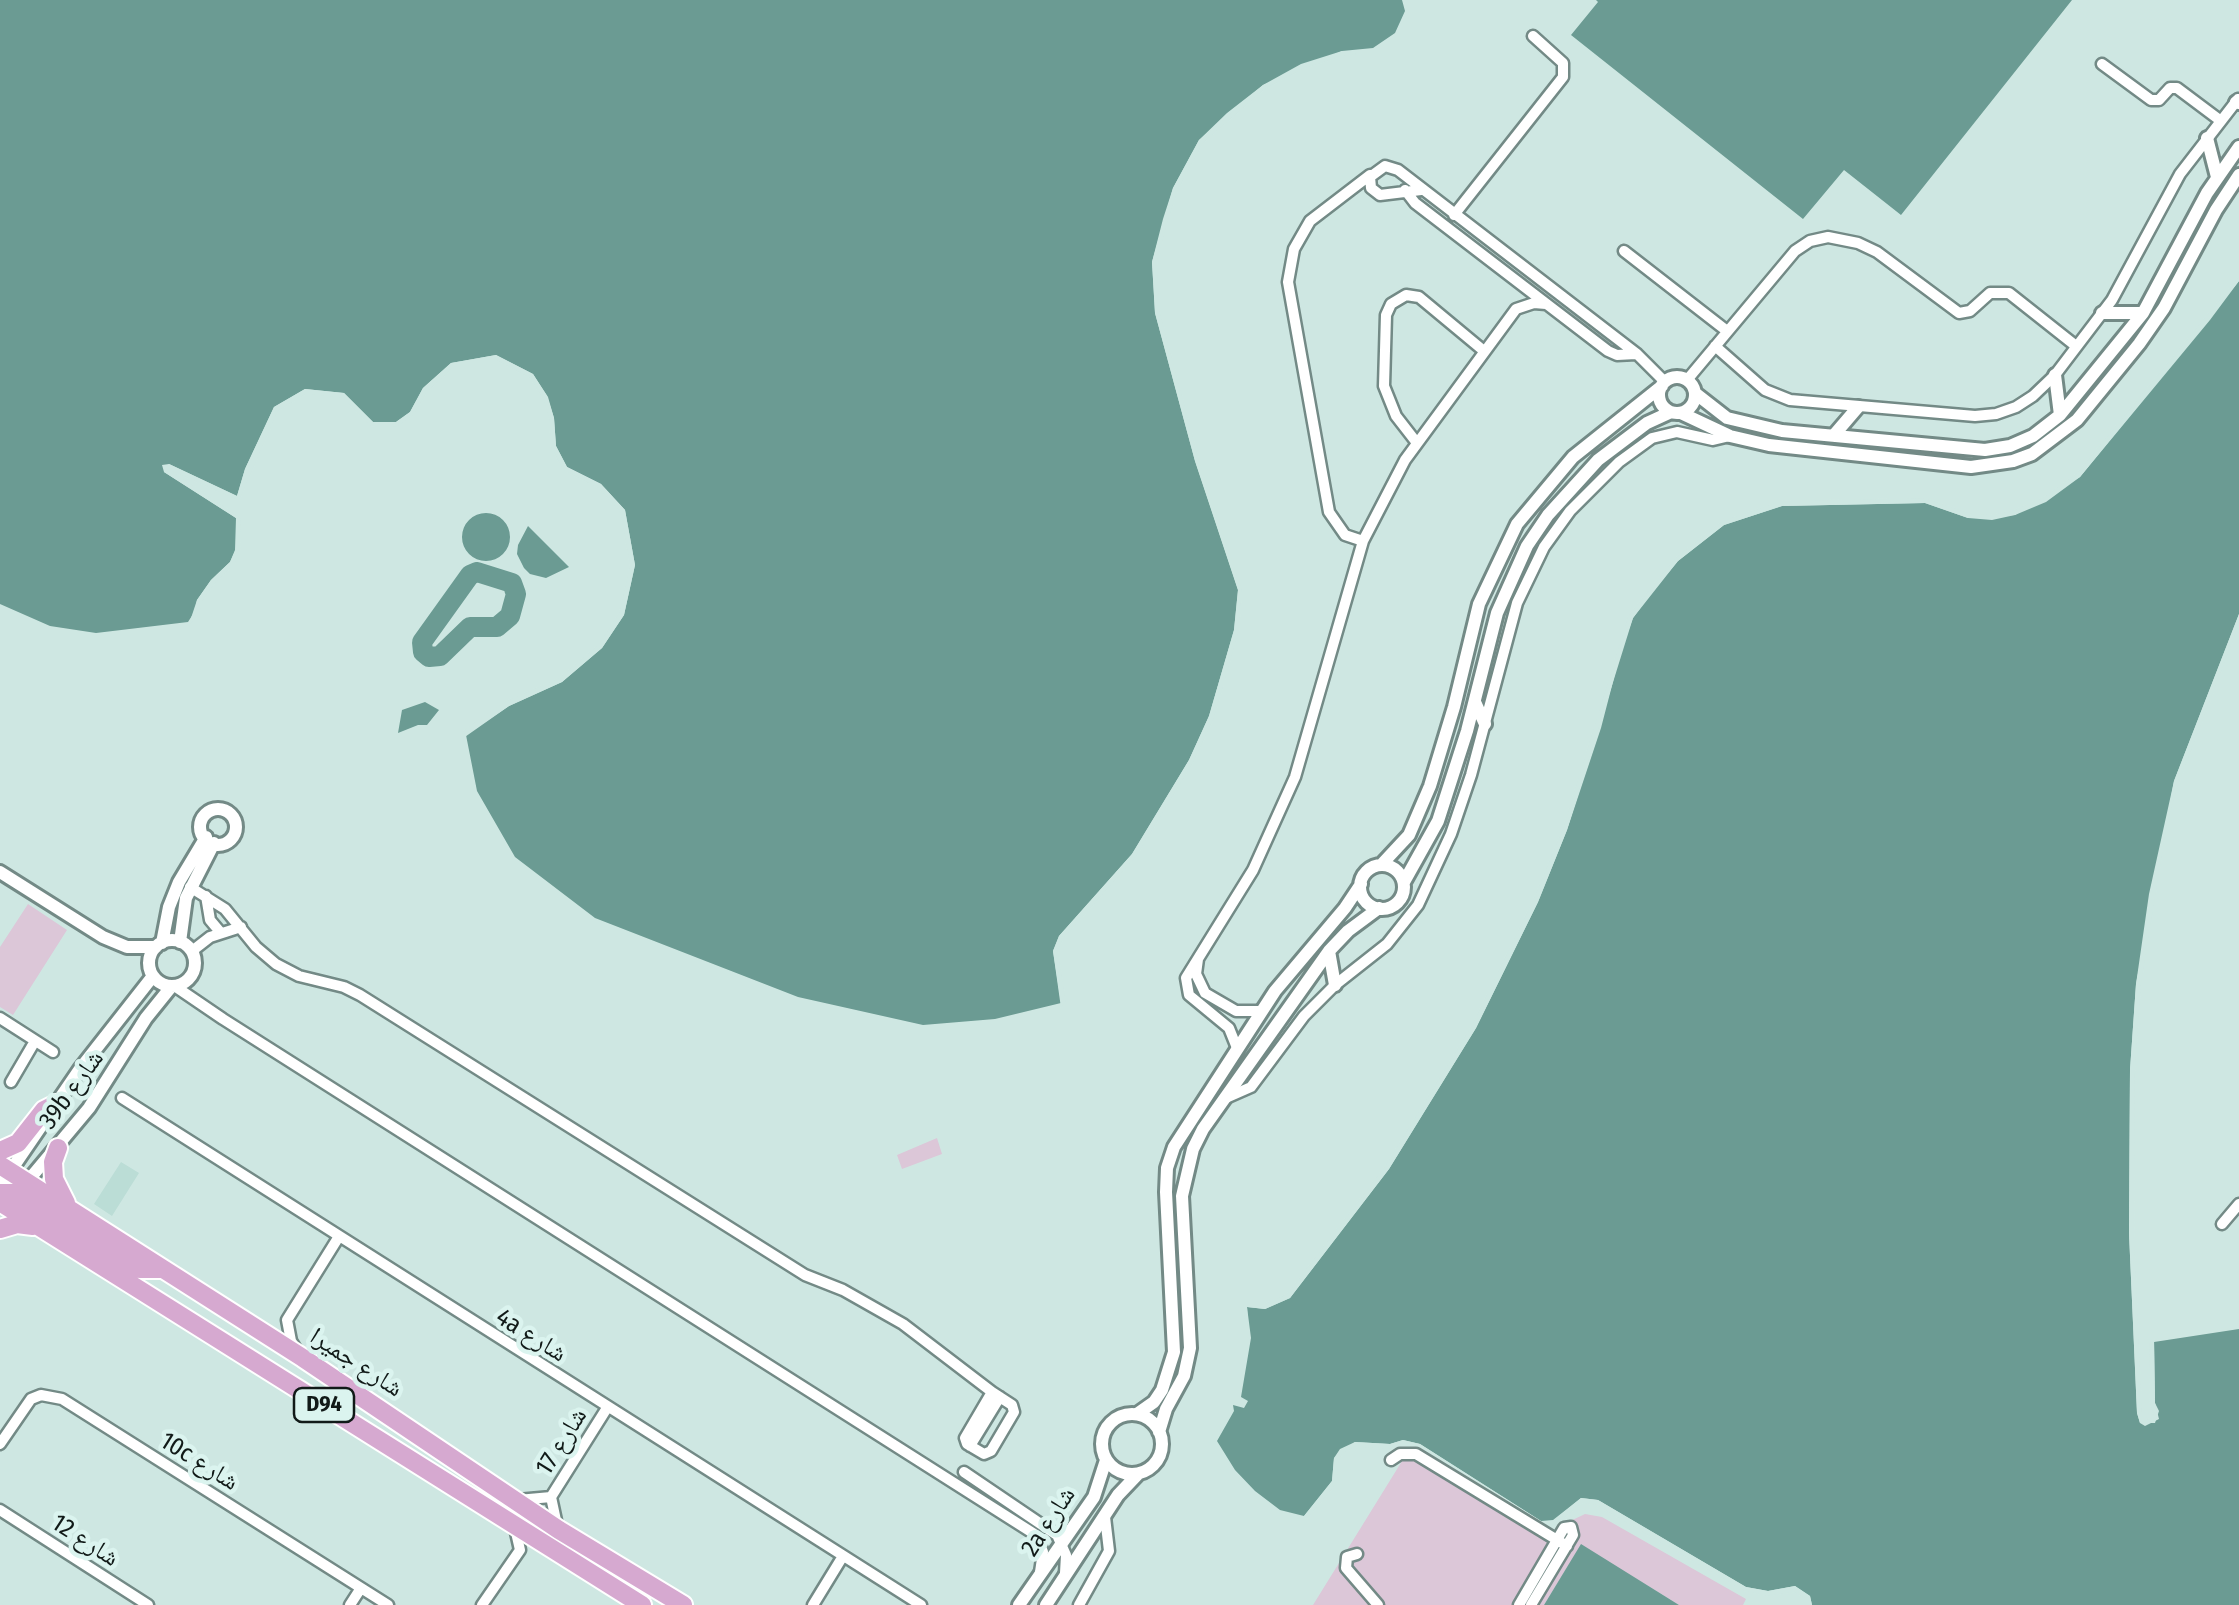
<!DOCTYPE html>
<meta charset="utf-8">
<style>
body{margin:0}
canvas{display:block;background:#cee7e2}
</style>
<canvas width="2239" height="1605"></canvas>
<script>
const ctx = document.querySelector('canvas').getContext('2d');
ctx.lineJoin = 'round';
function fillPath(path, color) { ctx.fillStyle = color; ctx.fill(path, 'evenodd'); }
const shape = rows => new Path2D(rows.map(r => 'M' + r).join(''));
function stroke(path, color, width, dash) { ctx.strokeStyle = color; ctx.lineWidth = width; ctx.lineCap = dash ? 'butt' : 'round'; ctx.setLineDash(dash || []); ctx.stroke(path); }
function label(font, color, halo, rows, align = 'center') {
  ctx.font = font + ' "Fira Sans Condensed","Noto Naskh Arabic",sans-serif'; ctx.lineWidth = 9; ctx.setLineDash([]); ctx.textBaseline = 'middle'; ctx.strokeStyle = halo; ctx.fillStyle = color; for (const [text, x, y, turn = 0] of rows) {
    ctx.save(); ctx.translate(x, y); ctx.rotate((+turn || 0) * Math.PI / 180); ctx.textAlign = isNaN(turn) ? turn : align; if (halo) ctx.strokeText(text, 0, 0); ctx.fillText(text, 0, 0); ctx.restore();
  }
}
fillPath(shape([
 [121,1162,139,1173,112,1216,94,1204]
]), '#bbddd6');
fillPath(shape([
 [28,904,67,930,13,1015,0,1007,0,947],
 [937,1138,942,1154,902,1169,897,1155],
 [1407,1453,1551,1538,1566,1523,1585,1514,1602,1517,1746,1599,1743,1605,1679,1605,1581,1545,1544,1605,1313,1605]
]), '#dcc7d8');
fillPath(shape([
 [0,0,1402,0,1405,11,1395,33,1373,48,1342,51,1263,85,1227,113,1199,140,1173,188,1152,262,1155,313,1195,461,1238,590,1234,630,1209,716,1189,760,1132,854,1059,936,1053,951,1061,1003,995,1019,923,1025,798,997,595,918,515,857,477,791,466,735,509,706,562,682,602,648,624,615,635,565,625,510,601,484,567,467,556,446,554,418,547,396,533,374,496,355,451,363,423,388,410,412,396,422,373,422,344,393,305,389,274,407,245,469,237,496,169,464,164,472,236,518,236,549,230,562,211,580,197,600,195,611,188,622,96,633,50,626,0,604],
 [1596,0,2072,0,1901,215,1844,170,1803,219,1571,35,1598,2],
 [2239,281,2239,614,2174,781,2136,984,2130,1070,2129,1233,2137,1413,2140,1423,2155,1423,2159,1411,2155,1403,2154,1342,2239,1329,2239,1605,1812,1605,1810,1596,1795,1586,1768,1591,1746,1587,1598,1500,1581,1498,1553,1521,1541,1521,1420,1444,1403,1440,1390,1444,1355,1442,1334,1458,1332,1481,1304,1516,1280,1510,1255,1491,1235,1470,1217,1441,1234,1411,1233,1405,1244,1408,1248,1401,1241,1397,1251,1338,1247,1307,1265,1309,1290,1298,1389,1169,1476,1028,1538,902,1567,830,1601,728,1621,651,1633,618,1651,593,1678,561,1724,525,1782,506,1925,503,1968,518,2015,515,2080,477],
 '462 537a24 24 0 1 1 48 0a24 24 0 1 1-48 0Z',
 [528,526,569,567,546,578,530,574,524,568,517,554,518,545],
 [425,702,439,710,427,725,418,725,398,733,402,710],
 [1581,1544,1679,1605,1544,1605]
]), '#6b9b93');
fillPath(shape([
 [1342,51,1362,54,1343,56,1303,69,1265,89,1203,143,1178,190,1168,221,1157,262,1160,312,1199,460,1242,589,1239,631,1214,718,1193,763,1136,857,1063,939,1058,951,1066,1002,1061,1008,1053,951,1059,936,1132,854,1189,760,1209,716,1234,630,1238,590,1195,461,1155,313,1152,262,1163,219,1173,188,1199,140,1263,85,1301,64],
 [2239,276,2239,281,2210,320,2080,477,2046,502,2015,515,1992,520,1968,518,1925,503,1782,506,1724,525,1678,561,1633,618,1567,830,1538,902,1476,1028,1389,1169,1290,1298,1265,1309,1247,1307,1248,1326,1245,1326,1243,1304,1264,1304,1287,1294,1385,1166,1472,1025,1533,900,1563,828,1628,616,1675,558,1722,521,1781,501,1925,498,1969,513,1992,515,2014,510,2044,497,2077,473],
 [496,355,533,374,548,397,554,418,556,446,567,467,601,484,625,510,635,565,624,615,602,648,562,682,509,706,462,739,462,732,476,721,506,701,559,678,598,645,619,613,630,565,620,512,598,488,563,470,551,447,549,419,543,399,530,378,496,360,454,367,427,392,414,415,397,427,371,426,342,398,306,394,278,411,239,501,172,471,241,518,240,550,235,564,215,583,202,602,200,614,188,627,197,600,211,580,230,562,235,550,236,518,164,472,162,465,169,464,237,496,245,469,274,407,305,389,344,393,373,422,396,422,410,412,423,388,451,363],
 [2239,614,2239,625,2179,783,2167,825,2141,985,2135,1071,2134,1233,2142,1412,2146,1420,2154,1417,2150,1404,2149,1342,2154,1337,2155,1403,2159,1419,2145,1426,2140,1423,2137,1413,2129,1233,2130,1070,2136,984,2149,894,2174,781],
 [1403,1440,1420,1444,1541,1521,1553,1520,1581,1498,1598,1500,1746,1587,1768,1591,1795,1586,1810,1596,1812,1605,1807,1605,1806,1599,1794,1592,1768,1596,1744,1591,1596,1505,1582,1503,1556,1525,1539,1525,1418,1449,1403,1445,1390,1449,1356,1447,1343,1453,1339,1460,1337,1483,1308,1518,1295,1519,1304,1516,1332,1481,1334,1458,1340,1449,1355,1442,1390,1444]
]), '#cee7e2');
stroke(shape([
 [477,572,512,583,516,594,510,616,497,627,470,627,440,656,429,657,423,652,422,642,470,575,477,572]
]), '#6b9b93', 20);
const minor = shape([
 [2102,64,2151,100,2159,100,2170,88,2177,88,2221,121],
 [1405,190,1415,203,1608,351,1617,355,1636,354],
 [1421,190,1380,195,1371,188,1370,177,1385,166,1398,170,1637,354,1665,382],
 [1454,215,1563,77,1563,63,1533,36],
 [1624,251,1727,331],
 [1715,346,1765,390,1790,400,1975,416,1996,414,2016,407,2033,396,2055,375,2112,300,2180,174,2238,99],
 [1687,380,1795,251,1810,241,1828,237,1858,243,1877,252,1959,313,1970,311,1990,293,2009,293,2076,346],
 [1417,443,1396,416,1384,386,1386,315,1391,304,1406,295,1419,297,1484,351],
 [1363,541,1345,535,1329,512,1288,282,1294,249,1310,221,1370,175],
 [190,887,225,909,256,947,276,964,299,976,344,987,360,995,805,1275,843,1290,903,1324,992,1392],
 [206,896,210,920,221,933],
 [192,951,210,937,241,927],
 [1198,959,1196,974,1205,993,1236,1011,1262,1011],
 [176,987,223,1019,1036,1535,1043,1552,1040,1572],
 [0,1018,53,1052],
 [1237,1048,1229,1028,1189,995,1186,978,1253,870,1295,777,1363,541,1405,460,1516,309,1534,303,1546,304],
 [11,1082,35,1041],
 [122,1098,921,1605],
 [1226,1098,1251,1087,1304,1016,1335,985,1387,944,1418,905,1451,834,1471,775,1517,603,1544,547,1570,511,1619,462,1652,438,1677,432,1713,440,1730,436],
 [2222,1224,2239,1204],
 [287,1320,338,1238],
 [287,1320,291,1341,298,1352],
 [992,1392,1012,1405,1014,1412,991,1451,984,1454,967,1444,965,1438,992,1392],
 [0,1444,31,1399,41,1395,62,1399,388,1605],
 [970,1446,1000,1397],
 [1391,1460,1400,1454,1416,1454,1567,1546],
 [964,1472,1057,1535,1066,1555,1065,1573],
 [518,1500,551,1497],
 [0,1510,148,1605],
 [557,1525,551,1497,607,1408],
 [1357,1554,1347,1557,1346,1568,1378,1605],
 [350,1605,361,1588],
 [482,1605,520,1550,515,1528],
 [813,1605,843,1556],
 [1079,1605,1109,1551,1105,1517],
 [1519,1605,1564,1528,1571,1527,1573,1535,1531,1605]
]);
const tertiary = shape([
 [2236,102,2239,103],
 [2207,138,2217,177],
 [2102,313,2143,313],
 [2055,375,2060,415],
 '1659 395a18 18 0 1 1 36 0a18 18 0 1 1-36 0Z',
 [1695,393,1727,418,1782,431,1985,450,2010,446,2033,436,2060,415,2143,313,2207,193,2239,147],
 [1681,413,1730,436,1769,445,1971,467,2013,461,2032,454,2077,420,2139,344,2164,308,2216,210,2239,175],
 [1834,435,1858,407],
 [1475,702,1485,724],
 '200 827a18 18 0 1 1 36 0a18 18 0 1 1-36 0Z',
 [1382,864,1409,835,1430,786,1454,707,1479,604,1517,524,1573,457,1662,386],
 '1360 887a22 22 0 1 1 44 0a22 22 0 1 1-44 0Z',
 [0,872,103,937,127,947,156,947],
 [1404,882,1438,821,1467,731,1497,613,1527,546,1548,515,1598,460,1647,423,1671,412],
 '149 963a23 23 0 1 1 46 0a23 23 0 1 1-46 0Z',
 [180,942,186,898,214,843],
 [162,943,169,907,179,882,206,837],
 [1329,951,1335,985],
 [0,1186,80,1069,153,976],
 [22,1188,89,1108,146,1018,171,987],
 '1102 1444a30 30 0 1 1 60 0a30 30 0 1 1-60 0Z',
 [1137,1414,1154,1402,1162,1390,1174,1352,1166,1192,1167,1168,1174,1147,1275,991,1345,908,1361,884],
 [1159,1432,1166,1409,1184,1376,1190,1348,1182,1196,1193,1149,1203,1129,1329,951,1348,931,1379,908],
 [1019,1605,1094,1497,1106,1460],
 [1046,1605,1118,1495,1138,1474]
]);
const primary = shape([
 [58,1148,53,1162,54,1179,66,1203],
 [0,1151,18,1143,44,1110,56,1104],
 [0,1165,303,1358,559,1530,683,1605],
 [0,1193,17,1193,140,1269,161,1269],
 [0,1202,642,1605],
 [0,1229,17,1224,33,1226]
]);
stroke(minor, '#738a86', 15);
stroke(tertiary, '#738a86', 18);
stroke(primary, '#fff', 22);
stroke(minor, '#fff', 10);
stroke(tertiary, '#fff', 12);
stroke(primary, '#d6a9d0', 18);
for (const [x, y, w] of [
 [324,1405,60]
]) { const box = new Path2D(); box.roundRect(x - w / 2, y - 17, w, 34, 8); ctx.fillStyle = '#dbf4ef'; ctx.fill(box); stroke(box, '#111a18', 2.5); }
label('bold 22px', '#111a18', null, [
 ["D94",324,1405]
]);
label('25px', '#111a18', '#dbf4ef', [
 ["39b شارع",72,1090,-54],
 ["4a شارع",531,1336,32],
 ["شارع جميرا",356,1363,33],
 ["شارع 17",562,1442,-58],
 ["10c شارع",199,1462,32],
 ["2a شارع",1049,1522,-57],
 ["شارع 12",85,1541,33]
]);
</script>
